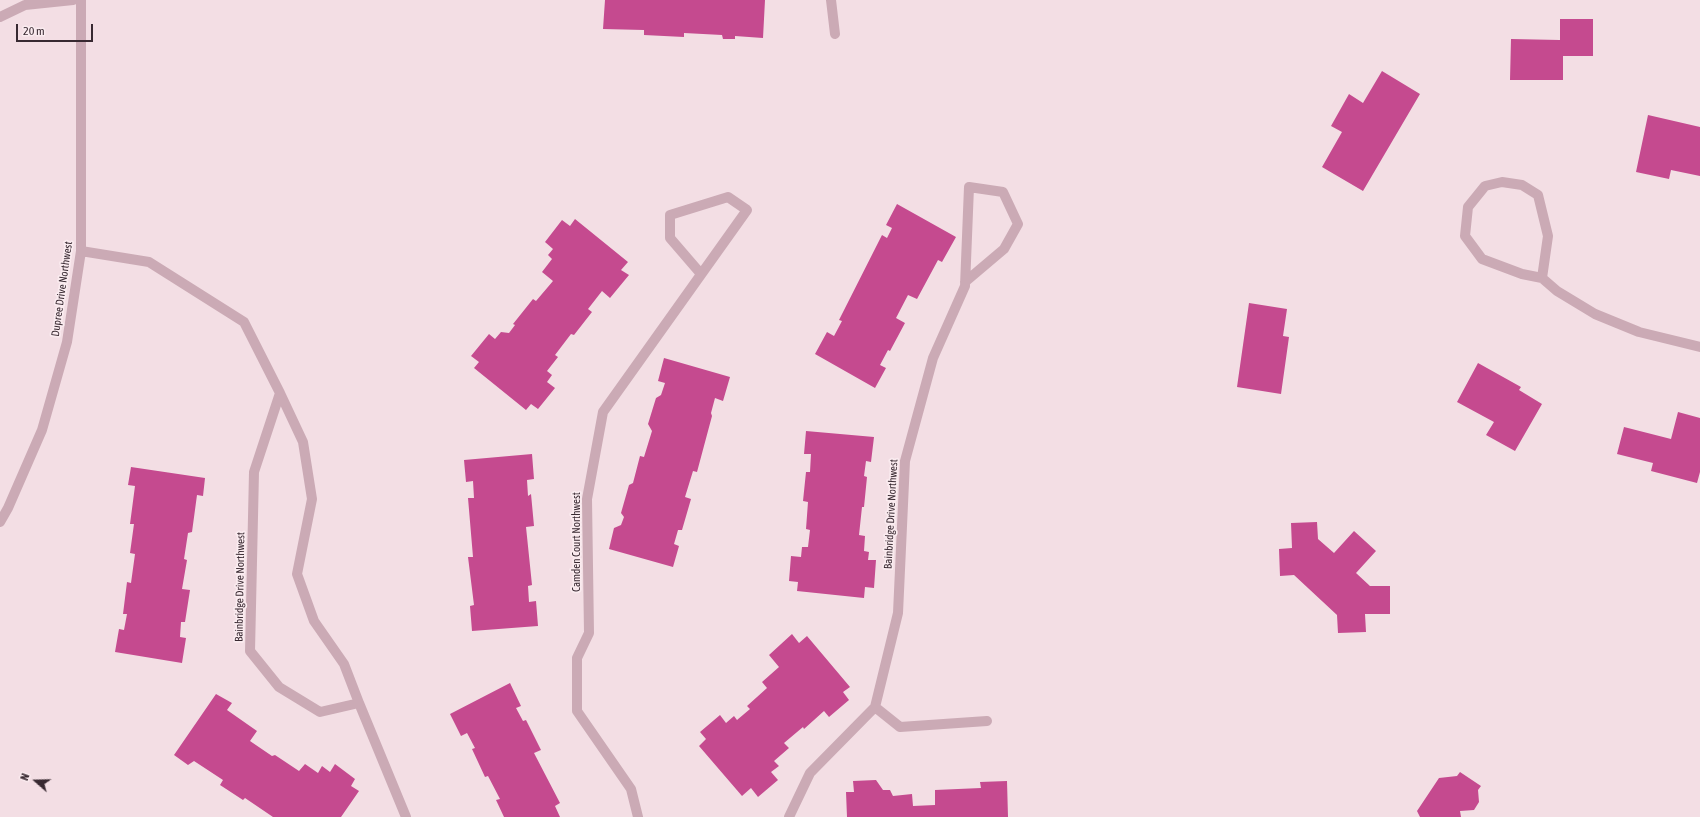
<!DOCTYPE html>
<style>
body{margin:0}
#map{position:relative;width:1700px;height:817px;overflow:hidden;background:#f3dee4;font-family:"Asap Condensed",sans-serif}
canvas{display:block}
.north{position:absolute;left:16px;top:761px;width:40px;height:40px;-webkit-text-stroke:3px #faebef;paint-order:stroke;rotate:290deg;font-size:11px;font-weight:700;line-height:16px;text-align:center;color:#382931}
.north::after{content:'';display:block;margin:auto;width:14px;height:18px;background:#382931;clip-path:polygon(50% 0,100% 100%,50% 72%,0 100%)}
.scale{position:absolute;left:16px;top:24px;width:77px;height:18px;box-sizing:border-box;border:2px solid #382931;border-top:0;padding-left:5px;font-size:12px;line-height:14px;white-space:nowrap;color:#382931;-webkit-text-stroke:3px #faebef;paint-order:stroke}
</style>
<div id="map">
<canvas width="1700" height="817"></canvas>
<div class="north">N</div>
<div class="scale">20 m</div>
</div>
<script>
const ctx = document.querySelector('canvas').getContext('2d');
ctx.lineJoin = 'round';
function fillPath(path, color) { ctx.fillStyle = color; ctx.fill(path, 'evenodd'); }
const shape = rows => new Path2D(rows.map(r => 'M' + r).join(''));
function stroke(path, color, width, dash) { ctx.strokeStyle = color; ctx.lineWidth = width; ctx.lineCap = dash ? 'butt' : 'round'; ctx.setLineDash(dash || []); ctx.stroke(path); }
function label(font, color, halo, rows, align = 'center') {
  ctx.font = font + ' "Asap Condensed",sans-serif'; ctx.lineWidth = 3.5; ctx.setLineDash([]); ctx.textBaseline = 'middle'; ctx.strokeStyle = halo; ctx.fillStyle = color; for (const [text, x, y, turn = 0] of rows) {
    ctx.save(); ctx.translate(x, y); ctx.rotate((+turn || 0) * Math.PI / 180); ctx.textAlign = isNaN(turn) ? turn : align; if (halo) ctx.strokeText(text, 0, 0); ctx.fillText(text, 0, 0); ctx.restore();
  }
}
fillPath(shape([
 [605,0,765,0,763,38,735,36,735,39,723,39,722,35,684,33,684,37,644,35,644,30,603,29],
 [1560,19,1593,19,1593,56,1563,56,1563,80,1510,80,1511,39,1560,40],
 [1382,71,1420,94,1363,191,1322,167,1342,132,1331,126,1349,94,1363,103],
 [1648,115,1700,127,1700,176,1671,170,1669,179,1636,172],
 [897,204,956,237,942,262,938,260,917,299,908,295,896,318,905,323,890,351,888,350,880,365,886,368,875,388,815,354,827,332,834,336,842,321,839,320,882,235,887,238,892,228,886,225],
 [575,219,628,262,621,270,629,275,610,298,602,291,588,309,592,312,574,335,571,334,555,355,558,357,547,371,552,375,547,382,555,388,538,409,531,404,526,410,474,368,479,362,471,356,489,334,495,339,501,332,509,333,515,325,513,324,533,299,536,301,553,281,542,272,552,259,548,255,553,249,545,242,562,220,570,226],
 [1249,303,1287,309,1283,336,1289,337,1281,394,1237,387],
 [664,358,730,377,723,401,715,398,711,413,712,416,697,472,693,471,685,497,691,499,682,530,678,530,674,544,679,546,673,567,609,549,614,528,621,525,624,517,621,513,629,485,633,483,640,456,644,457,652,431,648,424,656,398,661,395,665,383,658,381],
 [1478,363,1521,387,1519,390,1542,404,1515,451,1486,435,1494,422,1457,402],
 [1678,412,1700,418,1700,472,1697,483,1651,471,1653,463,1617,454,1624,427,1671,439],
 [806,431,874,437,871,462,866,461,864,476,867,477,864,507,862,507,859,535,865,536,864,551,869,552,868,560,876,560,874,588,865,587,864,598,797,591,798,582,789,581,791,556,801,557,802,547,808,547,810,530,806,529,808,502,803,501,806,472,810,472,811,454,804,454],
 [532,454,534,479,527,480,528,496,531,494,534,526,526,527,532,585,528,586,529,602,536,601,538,626,472,631,470,606,474,605,468,557,473,557,468,498,474,498,473,481,466,482,464,460],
 [131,467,205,478,203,496,197,495,192,532,188,533,184,559,187,560,182,589,190,590,185,622,181,622,180,637,186,638,182,663,115,652,119,629,124,630,127,614,123,614,127,582,131,583,135,554,130,553,134,524,130,524,135,486,128,485],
 [1317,522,1318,539,1334,553,1354,531,1376,551,1356,573,1370,586,1390,586,1390,614,1365,614,1366,632,1338,633,1337,615,1294,575,1280,576,1279,549,1292,548,1291,523],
 [792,634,799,643,807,636,850,687,843,692,849,700,829,717,824,711,804,729,803,727,784,743,789,748,774,761,779,766,771,772,778,780,758,797,751,788,742,796,699,746,706,739,700,732,720,715,726,723,734,716,737,720,750,709,747,706,767,688,762,682,779,667,769,655],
 [510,683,521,706,516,708,523,721,526,720,541,750,534,753,560,803,555,806,560,817,504,817,496,800,500,799,488,776,485,777,472,749,475,748,467,733,461,736,450,714],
 [216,694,232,703,227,710,257,731,250,741,272,756,275,755,299,771,305,764,318,773,322,766,330,772,335,764,355,779,351,786,359,791,341,817,273,817,245,798,243,800,220,785,223,780,194,761,188,765,174,755],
 [1460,772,1481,786,1478,790,1479,802,1474,810,1460,811,1461,817,1420,817,1417,811,1439,778,1457,776],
 [876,780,883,790,890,790,893,796,912,794,913,806,935,805,935,790,981,788,980,782,1007,781,1008,817,847,817,846,792,854,792,853,781]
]), '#c54a8f');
stroke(shape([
 [0,17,25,5,73,0]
]), '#cbaab5', 10);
stroke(shape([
 [831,0,835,34],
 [81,251,149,262,244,322,280,393,254,472,250,651,279,687,320,712,359,703,406,817],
 [1542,278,1548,236,1538,195,1522,185,1502,182,1485,186,1468,207,1465,236,1482,259,1522,274,1542,278,1557,291,1595,314,1639,332,1700,347],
 [280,393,303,442,312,499,297,574,314,621,344,664,359,703],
 [0,522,8,508,42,430,67,342,81,251,81,0],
 [875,707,900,727,987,721],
 [638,817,631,789,577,711,577,658,589,633,587,499,603,412,747,210,728,197,670,215,670,238,701,274],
 [789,817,810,773,875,707,898,613,905,461,933,358,965,286,969,187,1003,192,1018,224,1004,249,965,282]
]), '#cbaab5', 10);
label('11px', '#382931', '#faebef', [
 ["Dupree Drive Northwest",62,289,-82],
 ["Bainbridge Drive Northwest",891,514,-87],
 ["Camden Court Northwest",577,542,-90],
 ["Bainbridge Drive Northwest",240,587,-89]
]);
</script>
